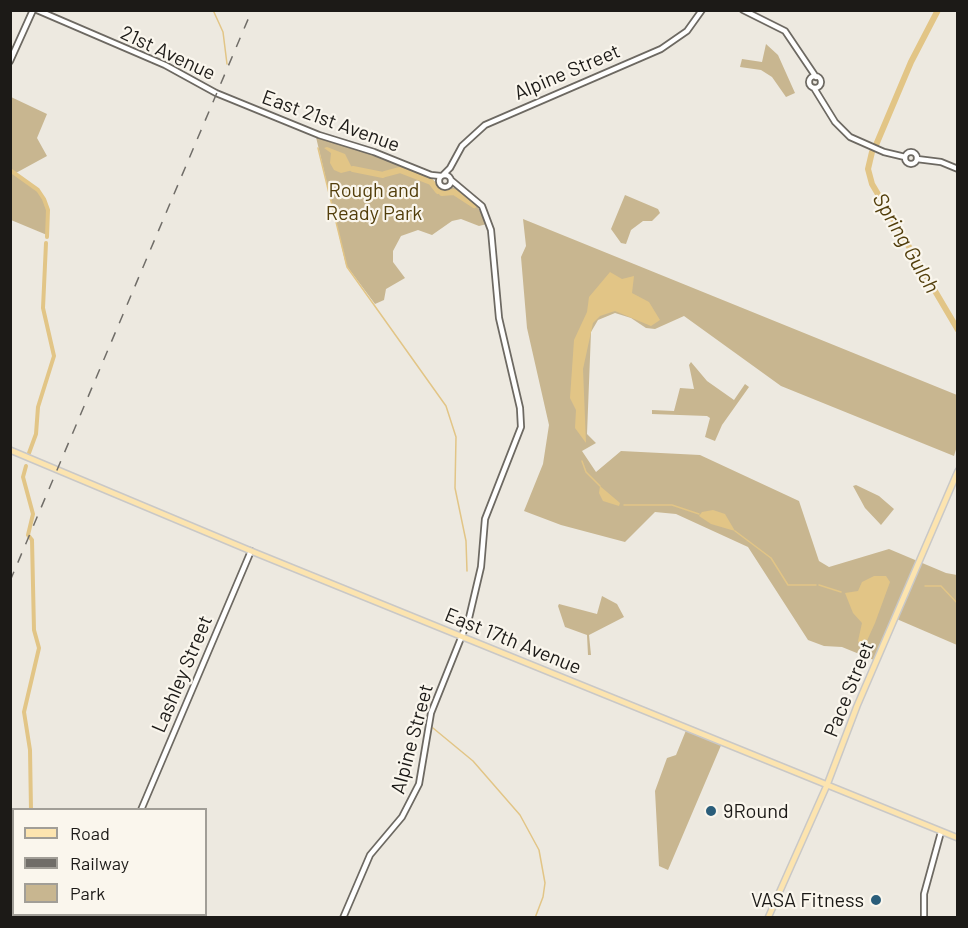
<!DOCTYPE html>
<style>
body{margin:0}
#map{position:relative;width:968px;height:928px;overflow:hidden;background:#ede9e0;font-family:Barlow,sans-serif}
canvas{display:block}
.frame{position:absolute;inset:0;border:12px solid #1c1a17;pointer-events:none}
.legend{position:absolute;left:12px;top:808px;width:195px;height:108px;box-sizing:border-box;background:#faf6ed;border:2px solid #a19e97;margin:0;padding:8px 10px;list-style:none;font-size:18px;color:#1c1a17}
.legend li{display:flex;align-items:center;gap:12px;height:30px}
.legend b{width:30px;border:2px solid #a19e97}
</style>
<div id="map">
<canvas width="968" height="928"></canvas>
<div class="frame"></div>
<ul class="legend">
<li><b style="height:8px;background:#fce4af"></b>Road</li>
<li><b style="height:8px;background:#706d68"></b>Railway</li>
<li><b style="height:16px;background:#c8b690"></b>Park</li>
</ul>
</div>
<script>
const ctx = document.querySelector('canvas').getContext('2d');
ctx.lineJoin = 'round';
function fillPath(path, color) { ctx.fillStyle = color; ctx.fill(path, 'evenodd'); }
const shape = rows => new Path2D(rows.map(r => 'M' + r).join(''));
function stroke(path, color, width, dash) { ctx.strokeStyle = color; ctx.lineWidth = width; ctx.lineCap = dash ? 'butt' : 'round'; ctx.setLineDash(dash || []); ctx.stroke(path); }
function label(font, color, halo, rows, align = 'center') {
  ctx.font = font + ' Barlow,sans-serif'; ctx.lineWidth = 4.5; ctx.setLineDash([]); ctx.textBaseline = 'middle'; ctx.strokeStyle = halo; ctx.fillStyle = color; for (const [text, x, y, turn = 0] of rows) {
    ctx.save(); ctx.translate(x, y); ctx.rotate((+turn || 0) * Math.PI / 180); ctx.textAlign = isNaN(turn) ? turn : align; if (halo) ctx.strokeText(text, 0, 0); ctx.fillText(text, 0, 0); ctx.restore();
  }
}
fillPath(shape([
 [766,44,778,55,795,93,786,97,772,77,761,70,740,67,742,59,762,62],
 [11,97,47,114,37,138,47,156,14,174,38,190,44,199,48,210,47,235,11,220],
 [316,137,373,154,432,179,443,189,452,187,460,190,476,204,487,224,479,226,461,219,452,221,432,235,418,230,401,236,393,251,393,262,405,278,386,289,384,300,375,304,346,265],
 [625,195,658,209,660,213,652,221,643,221,631,230,626,244,621,243,611,229],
 [523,219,957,395,957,446,954,456,781,386,684,316,655,329,646,328,631,318,615,313,598,320,591,332,587,434,596,443,582,451,596,472,621,451,700,455,799,501,819,561,829,567,889,549,946,573,957,575,957,645,892,617,874,660,842,647,824,646,808,640,748,547,676,514,655,512,625,542,561,525,524,511,543,464,549,425,527,328,521,257,526,246],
 [691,362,707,381,734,400,745,384,749,387,722,425,715,441,705,437,710,418,707,416,652,414,652,410,674,411,680,388,694,389,689,365],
 [856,485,879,496,894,509,881,525,865,508,853,486],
 [602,596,617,604,624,617,589,635,591,655,588,655,587,635,565,627,558,606,559,604,597,614],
 [687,728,722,743,668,870,659,866,655,791,667,758,676,755]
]), '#c8b690');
fillPath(shape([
 [327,147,345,154,353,170,341,173,334,170,330,163,331,153,324,148],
 [610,272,622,279,634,276,632,293,649,302,660,320,651,326,615,311,600,316,593,323,583,369,586,443,575,428,576,410,570,398,574,340,587,312,589,297],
 [600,486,620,503,619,506,603,501,599,493],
 [713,510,725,514,735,531,711,524,699,516,702,512],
 [874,576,886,576,890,582,875,623,865,645,861,646,858,641,862,623,853,613,845,593,858,591,862,582]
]), '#e2c586');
stroke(shape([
 [213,10,223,32,227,64],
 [318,148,347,267,446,406,456,437,455,488,466,541,467,571],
 [582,461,586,472,600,486],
 [624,505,672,505,699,514],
 [735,531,771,558,788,585,816,585],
 [819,585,841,592],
 [925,586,941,586,958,604],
 [433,728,473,761,520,815,539,850,545,883,543,897,535,918]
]), '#e2c586', 1.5);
stroke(shape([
 [10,170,38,190,44,199,48,210,47,237],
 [29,453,36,434,38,407,54,356,43,308,46,243],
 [26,466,23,477,33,514,28,535,32,540,34,630,39,648,24,712,30,750,31,810],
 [12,900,14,888]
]), '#e2c586', 4);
stroke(shape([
 [876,145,911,62,938,10],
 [872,152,868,169,872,184,958,330],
 [353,169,383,175],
 [385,174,400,170,431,182,438,191],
 [442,193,454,192,474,205]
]), '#e2c586', 6);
const minor = shape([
 [37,10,165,65,216,93,319,135,374,152,431,175,441,176],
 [743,10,785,31,816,77],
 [10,61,33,10],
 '809 82a6 6 0 1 1 12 0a6 6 0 1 1-12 0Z',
 [814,88,835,122,850,137,884,152,905,157],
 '905 158a6 6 0 1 1 12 0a6 6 0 1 1-12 0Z',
 [917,159,941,162,958,169],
 '439 181a6 6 0 1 1 12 0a6 6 0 1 1-12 0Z',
 [443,175,450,168,462,146,485,125,661,49,687,31,702,10],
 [141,810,251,551],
 [10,905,14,906],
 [33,914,40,918],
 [95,918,96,914],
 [343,918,370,855,402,817,419,784,431,713,469,618,481,567,485,519,521,427,520,408,499,318,491,230,482,206,451,180],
 [924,918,924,894,941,832]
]);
const major = shape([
 [10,450,251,551,958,838],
 [768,918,827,785,857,706,958,471]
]);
stroke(minor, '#6d6962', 8);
stroke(major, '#c9c8c7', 8);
stroke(minor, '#fff', 4.5);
stroke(major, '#fce4af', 5);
stroke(shape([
 [10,581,252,10]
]), '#706d68', 1.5, [10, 10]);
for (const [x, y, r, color] of [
 [711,811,6,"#2a5d7a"],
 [876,900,6,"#2a5d7a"]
]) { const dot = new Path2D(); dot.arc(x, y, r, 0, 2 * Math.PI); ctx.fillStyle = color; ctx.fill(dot); stroke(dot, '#faf6ed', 2); }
label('20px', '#1c1a17', '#faf6ed', [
 ["21st Avenue",168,53,25],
 ["Alpine Street",567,72,-23],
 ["East 21st Avenue",331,121,20],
 ["East 17th Avenue",513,641,22],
 ["Lashley Street",182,674,-67],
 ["Pace Street",849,689,-68],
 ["Alpine Street",412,739,-75]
]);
label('20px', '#523e0b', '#faf6ed', [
 ["Rough and",374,190],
 ["Ready Park",374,213]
]);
label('20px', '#1c1a17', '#faf6ed', [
 ["9Round",723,811],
 ["VASA Fitness",864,900,"right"]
], 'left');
label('italic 21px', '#523e0b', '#faf6ed', [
 ["Spring Gulch",906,243,60]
]);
</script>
